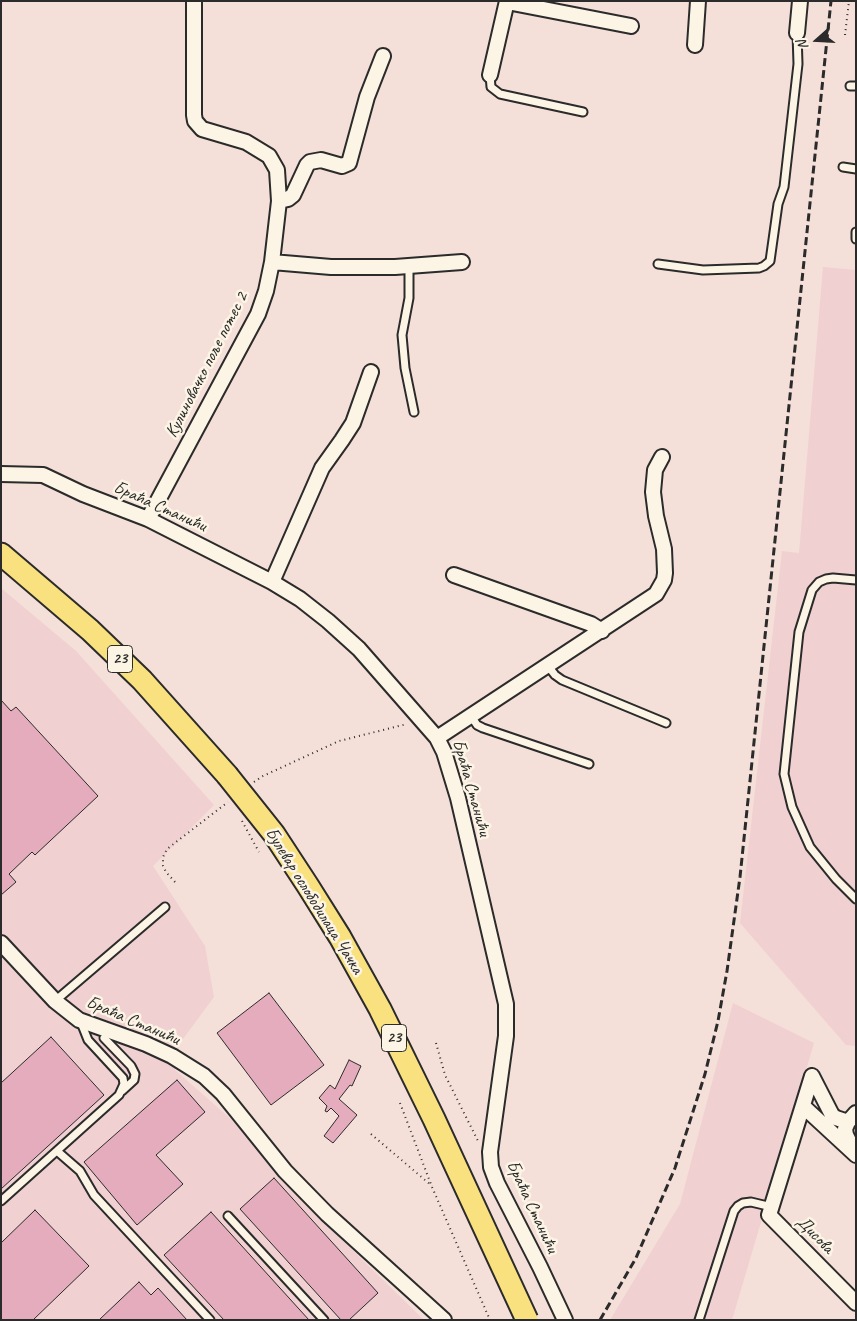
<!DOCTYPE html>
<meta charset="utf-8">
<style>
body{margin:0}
#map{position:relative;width:857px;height:1321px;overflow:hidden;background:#f5dfd9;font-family:Caveat,sans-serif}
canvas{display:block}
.frame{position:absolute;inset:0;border:2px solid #2b2b2b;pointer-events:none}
.north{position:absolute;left:792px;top:15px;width:50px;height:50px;-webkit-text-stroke:4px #fcf5e5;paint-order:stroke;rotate:251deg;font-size:14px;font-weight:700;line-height:20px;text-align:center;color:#2b2b2b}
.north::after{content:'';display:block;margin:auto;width:18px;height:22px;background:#2b2b2b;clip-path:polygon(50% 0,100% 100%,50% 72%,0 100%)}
</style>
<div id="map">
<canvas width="857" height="1321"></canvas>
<div class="frame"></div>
<div class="north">N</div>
</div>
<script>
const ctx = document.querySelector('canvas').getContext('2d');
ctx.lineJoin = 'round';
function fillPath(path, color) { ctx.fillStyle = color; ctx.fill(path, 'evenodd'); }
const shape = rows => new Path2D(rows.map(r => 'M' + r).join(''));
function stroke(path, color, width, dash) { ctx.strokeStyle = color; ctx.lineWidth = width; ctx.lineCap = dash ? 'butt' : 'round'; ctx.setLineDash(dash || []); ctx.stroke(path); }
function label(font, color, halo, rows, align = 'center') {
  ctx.font = font + ' Caveat,sans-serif'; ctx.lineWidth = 5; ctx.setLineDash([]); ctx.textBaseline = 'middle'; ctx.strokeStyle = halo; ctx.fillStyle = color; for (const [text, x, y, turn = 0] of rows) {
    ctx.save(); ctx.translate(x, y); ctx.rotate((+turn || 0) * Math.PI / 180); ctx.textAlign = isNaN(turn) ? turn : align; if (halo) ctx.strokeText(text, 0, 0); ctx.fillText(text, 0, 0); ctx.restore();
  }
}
fillPath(shape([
 [823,267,856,270,856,1046,846,1045,740,923,782,551,799,553],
 [1,588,76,651,214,805,153,866,205,946,214,997,180,1043,175,1070,232,1120,293,1192,424,1320,1,1320],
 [733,1003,814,1043,732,1320,610,1320,680,1204]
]), '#f0d0d1');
const building = shape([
 [1,700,11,711,16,707,98,796,35,855,32,852,9,874,16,882,1,895,1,700],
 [269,993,324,1065,271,1105,217,1033,269,993],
 [51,1037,104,1095,1,1189,1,1083,51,1037],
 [349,1060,361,1066,352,1086,350,1085,339,1099,357,1115,333,1143,324,1136,339,1116,331,1108,327,1112,325,1111,327,1106,319,1098,330,1085,335,1089,349,1060],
 [177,1080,205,1112,156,1155,183,1184,137,1225,84,1162,177,1080],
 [274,1178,378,1293,349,1320,341,1320,240,1209,274,1178],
 [35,1210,89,1266,33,1320,1,1320,1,1243,35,1210],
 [211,1212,309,1320,224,1320,164,1255,211,1212],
 [139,1282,151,1295,158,1288,187,1320,99,1320,139,1282]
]);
fillPath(building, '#e5acbe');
stroke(building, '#2b2b2b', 1);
const lane = shape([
 [490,75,491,87,500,94,583,112],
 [850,86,856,86],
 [843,167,856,169],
 [856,232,856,239],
 [658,264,703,270,759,268,764,266,770,261,778,204,784,187,798,64,797,33],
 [409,266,409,298,402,335,405,368,414,412],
 [856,580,833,578,826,579,819,582,812,590,799,632,784,774,792,807,810,847,836,879,856,899],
 [548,666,555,675,562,680,666,723],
 [471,716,477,725,483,728,589,764],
 [55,1001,165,907],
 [104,1038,131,1066,135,1074,134,1080,122,1091],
 [57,1151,80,1171,94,1195,210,1320],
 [1,1201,119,1095,124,1084,123,1078,88,1040,80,1020],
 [228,1216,324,1320],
 [699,1320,734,1211,738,1206,743,1203,751,1202,772,1207]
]);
const street = shape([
 [507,2,631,26],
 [797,33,800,1],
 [695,45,698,1],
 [490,75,507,1],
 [279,201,288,199,293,195,307,165,310,162,321,160,342,166,349,163,367,97,383,56],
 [272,262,331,267,395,267,462,262],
 [1,474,43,475,83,494,148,519,272,582,300,599,328,621,359,649,437,738,444,752,458,798,506,1004,506,1036,490,1152,491,1167,497,1183,540,1267,565,1320],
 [148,519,258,314,266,291,272,262,279,201,277,170,269,156,246,142,202,129,195,121,194,115,194,1],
 [454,575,591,624,602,631],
 [272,582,322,468,342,440,353,423,371,372],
 [437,738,656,594,664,580,665,573,664,549,656,516,653,492,655,470,662,457],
 [1,943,55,1001,79,1020,146,1044,172,1056,204,1076,223,1094,285,1171,327,1214,444,1320],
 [812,1076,769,1215,856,1303],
 [812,1076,832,1115,836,1118,848,1122],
 [804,1107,856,1155],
 [853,1149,846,1135,845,1129,848,1122,856,1113]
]);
const primary = shape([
 [1,554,90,630,142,680,227,775]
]);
stroke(lane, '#2b2b2b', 11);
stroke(street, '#2b2b2b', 18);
stroke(primary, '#2b2b2b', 25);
stroke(shape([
 [845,35,849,1],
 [254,782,263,776,339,741,407,724],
 [242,821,259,852],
 [175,882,166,872,163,866,163,857,167,849,228,802],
 [436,1043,445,1075,479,1143],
 [400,1103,432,1187,490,1320],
 [371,1134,432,1186]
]), '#2b2b2b', 2, [1, 4]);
stroke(lane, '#fcf5e5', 7);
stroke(street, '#fcf5e5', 14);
stroke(primary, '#fae180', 21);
stroke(shape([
 [600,1320,636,1258,675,1168,705,1074,718,1021,727,971,740,877,831,1]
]), '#2b2b2b', 3, [8, 4]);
const primaryBridge = shape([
 [227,775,274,834,308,886,340,937,380,1009,434,1119,527,1320]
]);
stroke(primaryBridge, '#2b2b2b', 25, []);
stroke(primaryBridge, '#fae180', 21);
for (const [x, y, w] of [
 [120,659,25],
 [394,1038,25]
]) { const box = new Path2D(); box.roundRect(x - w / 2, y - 13.5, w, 27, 4); ctx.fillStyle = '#fcf5e5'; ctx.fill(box); stroke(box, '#2b2b2b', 1); }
label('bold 16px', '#2b2b2b', null, [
 ["23",120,659],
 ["23",394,1038]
]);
label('18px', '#2b2b2b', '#fcf5e5', [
 ["Кулиновачко поље потес 2",207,365,-63],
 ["Браћа Станићи",160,507,24],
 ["Браћа Станићи",471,788,74],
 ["Булевар ослободилаца Чачка",314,901,58],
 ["Браћа Станићи",133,1021,23],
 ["Браћа Станићи",532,1207,65],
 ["Дисова",815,1235,46]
]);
</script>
